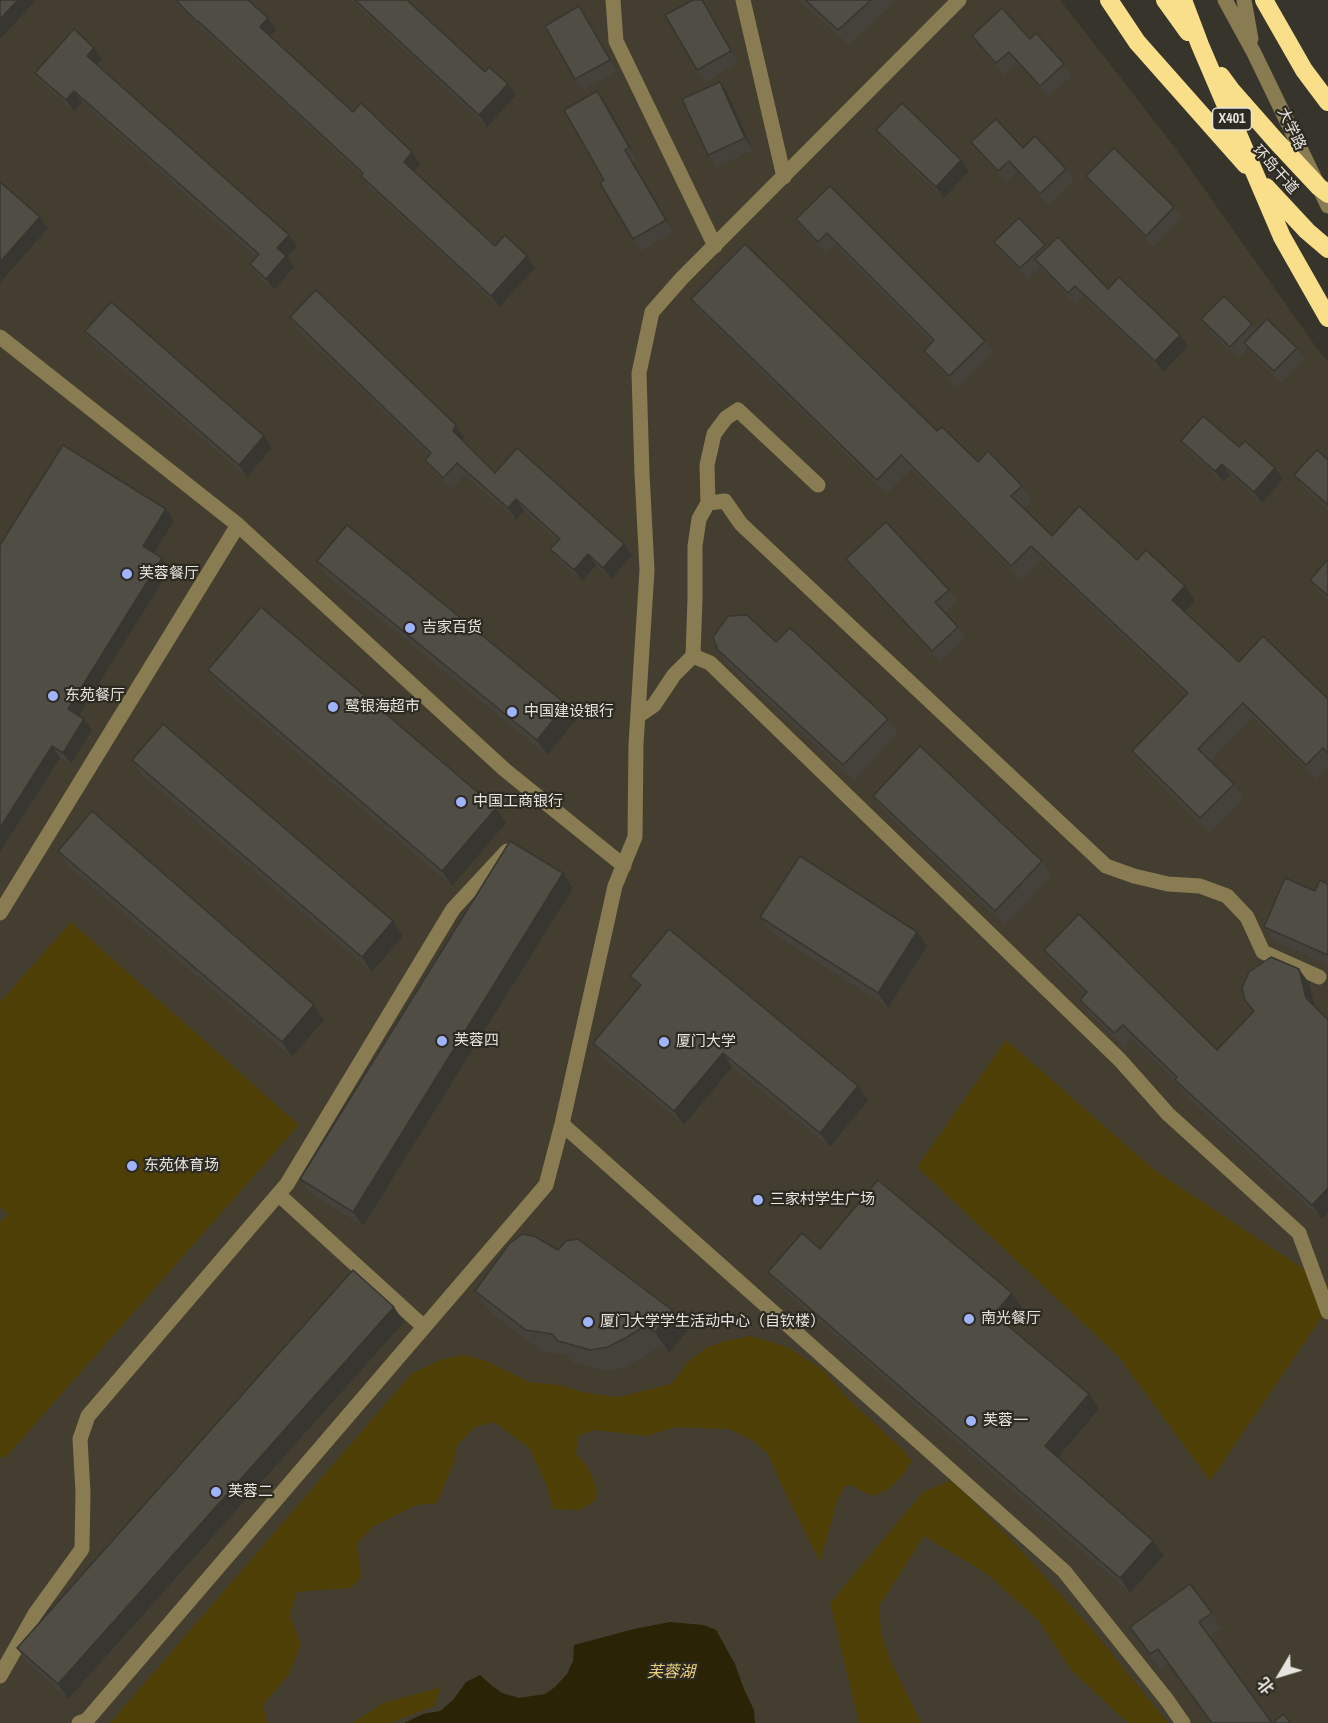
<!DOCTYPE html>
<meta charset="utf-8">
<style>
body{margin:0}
#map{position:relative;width:1328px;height:1723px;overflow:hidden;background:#37342c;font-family:"Archivo Narrow","Noto Sans SC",sans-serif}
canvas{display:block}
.north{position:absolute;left:1250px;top:1645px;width:60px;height:60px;-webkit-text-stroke:4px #2d2a22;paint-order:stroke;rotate:232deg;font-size:16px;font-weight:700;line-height:24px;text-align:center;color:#e6e4de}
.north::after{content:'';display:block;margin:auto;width:21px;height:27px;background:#e6e4de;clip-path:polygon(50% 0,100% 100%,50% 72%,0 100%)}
</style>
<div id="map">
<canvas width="1328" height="1723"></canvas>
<div class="north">北</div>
</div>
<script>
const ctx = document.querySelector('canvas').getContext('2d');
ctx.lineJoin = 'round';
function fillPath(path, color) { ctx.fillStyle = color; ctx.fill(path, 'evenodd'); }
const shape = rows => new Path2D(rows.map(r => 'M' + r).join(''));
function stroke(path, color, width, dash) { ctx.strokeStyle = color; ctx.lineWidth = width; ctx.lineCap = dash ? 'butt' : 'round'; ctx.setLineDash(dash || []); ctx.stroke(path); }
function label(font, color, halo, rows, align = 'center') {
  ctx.font = font + ' "Archivo Narrow","Noto Sans SC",sans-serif'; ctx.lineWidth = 4.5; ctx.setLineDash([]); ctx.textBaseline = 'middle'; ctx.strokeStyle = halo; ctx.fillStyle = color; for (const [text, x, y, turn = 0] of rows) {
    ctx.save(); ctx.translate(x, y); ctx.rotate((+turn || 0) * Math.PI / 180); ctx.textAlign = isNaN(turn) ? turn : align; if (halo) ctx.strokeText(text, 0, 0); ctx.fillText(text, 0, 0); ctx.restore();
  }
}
fillPath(shape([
 [0,0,1060,0,1176,149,1318,350,1328,361,1328,1723,0,1723]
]), '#433e2f');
fillPath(shape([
 [71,922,299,1125,4,1459,0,1456,0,1223,8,1214,0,1207,0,1002],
 [1006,1040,1154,1170,1328,1285,1328,1308,1210,1481,1118,1356,917,1167],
 [751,1336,787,1347,822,1369,849,1400,901,1448,912,1461,901,1477,889,1489,872,1496,855,1487,845,1485,837,1501,820,1562,781,1484,768,1454,753,1441,729,1429,676,1427,646,1436,593,1430,578,1436,576,1453,588,1468,597,1488,596,1500,579,1510,553,1509,547,1487,530,1449,494,1422,475,1427,456,1447,454,1462,437,1503,417,1505,373,1527,357,1543,361,1578,350,1588,296,1592,290,1616,301,1644,289,1674,263,1705,267,1723,110,1723,412,1373,443,1359,464,1355,486,1361,529,1382,559,1385,586,1393,618,1397,671,1384,688,1362,706,1348,725,1341],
 [952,1480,1019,1548,1095,1633,1168,1723,1128,1723,1072,1671,1038,1620,987,1574,924,1536,879,1606,881,1631,889,1658,921,1723,859,1723,830,1603,923,1492],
 [441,1687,434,1706,390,1723,352,1723,383,1703]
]), '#4e3f07');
fillPath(shape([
 [670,1622,703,1625,716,1630,735,1664,744,1689,754,1710,755,1723,404,1723,423,1714,440,1711,453,1700,466,1682,480,1675,491,1685,502,1693,519,1698,545,1694,555,1687,567,1674,573,1661,574,1645,634,1629]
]), '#2b2306');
stroke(shape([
 [613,0,616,41,715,246],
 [743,0,784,177],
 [1225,0,1254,53,1328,206],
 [1244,0,1251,39],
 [0,337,238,525,505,770,624,866],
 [708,503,707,465,714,434,726,418,738,410,818,485],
 [693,656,695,598,695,546,699,519,708,503,725,501,741,524,1106,866,1134,876,1168,884,1200,886,1227,896,1247,917,1263,952,1319,977],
 [638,716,654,705,674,675,693,656,710,663,1120,1060,1168,1114,1299,1233,1328,1312],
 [0,913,238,525],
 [562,1124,1064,1571,1167,1700,1183,1723],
 [278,1194,424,1327],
 [0,1676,35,1614,82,1549,83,1492,80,1439,88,1416,287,1184,453,909,507,851],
 [79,1723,87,1720,546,1185,562,1124,615,886,635,837,636,744,647,570,642,473,639,373,652,312,682,278,959,0]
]), '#897c52', 15);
stroke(shape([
 [1109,0,1137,42,1246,165],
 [1165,0,1188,32],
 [1183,0,1200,45,1282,237,1328,318],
 [1264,0,1304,70,1328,102],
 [1221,76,1232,91,1276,141,1319,187,1328,194],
 [1266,187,1307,231,1328,249]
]), '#fadf8b', 18);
fillPath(shape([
 [173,0,248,0,276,30,270,36,353,112,420,164,413,171,495,246,535,268,499,307,369,187,361,175,206,32,205,33],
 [351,0,407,0,485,72,516,95,487,127],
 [799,0,897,0,849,45],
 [579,6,587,18,617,71,583,90,575,79],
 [707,8,739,63,705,82,697,70],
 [972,36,1030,39,1064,64,1072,76,1048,97,1017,63,1004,75,980,47],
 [94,48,102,59,97,65,289,235,297,246,287,257,294,267,274,290,258,276,250,264,256,257,82,102,74,111,43,84,35,73],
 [728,94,753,150,716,167,708,155],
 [605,102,637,159,633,162,674,232,641,251,633,239,604,180],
 [876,130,961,160,969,171,944,198,884,141],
 [971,142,1023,148,1066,169,1074,181,1048,205,1017,172,1006,182,979,153],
 [1086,176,1174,207,1182,218,1154,247,1094,187],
 [830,186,985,341,993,352,957,388,932,362,924,351,932,342,835,245,826,253,804,231,796,219],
 [994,242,1045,245,1047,248,1108,289,1180,335,1188,346,1163,372,1083,297,1075,305,1040,267,1028,279,1002,253],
 [691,299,937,431,978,462,1022,486,1032,500,1024,508,1052,536,1137,560,1185,586,1195,601,1185,611,1239,662,1328,699,1328,767,1316,779,1253,717,1211,761,1234,784,1244,798,1210,833,1142,766,1132,751,1186,695,1041,560,1021,580,911,469,887,494,701,313],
 [290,317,456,425,464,437,462,440,495,473,632,555,611,579,596,565,582,581,558,560,550,549,558,541,524,511,516,520,465,475,451,489,433,471,425,460,429,455,297,329],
 [1201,319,1252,324,1256,330,1297,348,1305,359,1282,383,1252,354,1248,348,1238,358,1209,331],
 [85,331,264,436,272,448,247,477,93,343],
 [1181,441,1239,447,1283,479,1262,503,1230,475,1223,482,1189,452],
 [1328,460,1328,510,1302,486,1294,475],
 [166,509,174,521,154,553,162,558,170,569,78,715,84,719,92,730,71,764,60,758,0,852,0,545],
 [846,559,949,590,957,601,945,613,958,627,966,638,940,662,854,570],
 [1328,559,1328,600,1318,591,1310,580],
 [317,561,566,704,577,719,547,755,327,576],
 [776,642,888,719,898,734,854,780,728,665,718,650],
 [208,670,506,823,452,886,218,685],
 [132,760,403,936,372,972,142,775],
 [873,796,1042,861,1052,876,1005,925,884,811],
 [58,851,324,1020,292,1057,68,866],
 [563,873,573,888,363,1226,311,1194,300,1179],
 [1328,884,1328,965,1274,941,1264,927,1315,891],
 [760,917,927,946,888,1008,771,932],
 [1044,950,1217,1050,1253,1012,1245,1000,1309,983,1315,1007,1322,1219,1184,1094,1175,1080,1133,1039,1124,1047,1090,1014,1080,1000,1085,995,1054,964],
 [630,976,858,1086,868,1100,830,1147,732,1067,684,1125,603,1057,593,1043,639,988],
 [820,1249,1022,1308,1008,1326,1089,1394,1099,1409,1058,1458,1153,1541,1164,1555,1130,1593,779,1286,768,1272],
 [475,1291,687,1331,669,1353,661,1346,642,1358,623,1368,605,1371,572,1362,567,1355,541,1351,490,1312],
 [404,1322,68,1699,28,1663,17,1648],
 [1190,1584,1222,1628,1210,1636,1272,1723,1290,1723,1211,1723,1168,1664,1160,1669,1140,1642,1130,1627]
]), '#44423a');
fillPath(shape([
 [18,0,36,0,0,39,0,19],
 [702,0,707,8,739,63,731,51],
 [579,6,587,18,617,71,610,60],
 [268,18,276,30,268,38,260,27],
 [94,48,102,59,95,67,87,56],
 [720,82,728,94,753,150,745,138],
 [508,84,516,95,487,127,479,115],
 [74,91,82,102,74,111,66,100],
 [597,91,605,102,637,159,629,147],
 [625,150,633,162,674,232,666,220],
 [412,152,420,164,412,173,404,162],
 [961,160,969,171,944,198,936,187],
 [40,217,48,228,0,283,0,262],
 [289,235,297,246,287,257,294,267,274,290,266,279,277,248],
 [527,256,535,268,499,307,491,296],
 [1180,335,1188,346,1163,372,1155,361],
 [456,425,464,437,461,443,453,431],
 [264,436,272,448,247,477,239,465],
 [1222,464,1230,475,1223,482,1215,471],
 [1275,468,1283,479,1262,503,1254,492],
 [516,499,524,511,516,520,508,508],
 [166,509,174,521,151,558,143,546],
 [624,544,632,555,611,579,603,568],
 [588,554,596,565,582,581,574,570],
 [162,558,170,569,76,720,68,709],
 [1185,586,1195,601,1182,614,1172,600],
 [566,704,577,719,547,755,537,740],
 [84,719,92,730,71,764,63,753],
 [52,746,60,758,0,852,0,828],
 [496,808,506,823,452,886,442,871],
 [563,873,573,888,363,1226,353,1212],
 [393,921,403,936,372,972,362,957],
 [917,932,927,946,888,1008,878,993],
 [1299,969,1309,983,1316,1012,1306,998],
 [314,1005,324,1020,292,1057,282,1042],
 [723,1053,732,1067,684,1125,674,1111],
 [858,1086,868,1100,830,1147,820,1133],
 [1328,1188,1328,1212,1322,1219,1312,1205],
 [1012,1293,1022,1308,1005,1329,994,1314],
 [394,1307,404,1322,68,1699,58,1684],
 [672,1310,687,1331,669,1353,655,1332],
 [1089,1394,1099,1409,1055,1461,1045,1446],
 [1153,1541,1164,1555,1130,1593,1120,1578]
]), '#373630');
const building = shape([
 [0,0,18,0,0,19,0,0],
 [176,0,248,0,268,18,260,27,353,112,361,103,412,152,404,162,495,246,505,235,527,256,491,296,361,176,363,173,198,21,197,22,176,0],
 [355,0,407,0,485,72,489,67,508,84,479,115,355,0],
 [693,0,702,0,731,51,697,70,665,15,693,0],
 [805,0,871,0,838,30,805,0],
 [579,6,610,60,575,79,545,26,579,6],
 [1002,8,1030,39,1036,33,1064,64,1040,86,1009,52,996,63,972,36,1002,8],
 [74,29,94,48,87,56,289,235,277,248,286,256,266,279,250,264,259,254,74,91,66,100,35,73,74,29],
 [720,82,745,138,708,155,682,99,720,82],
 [597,91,629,147,625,150,666,220,633,239,600,183,604,180,564,110,597,91],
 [902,103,961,160,936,187,876,130,902,103],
 [996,119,1023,148,1035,136,1066,169,1040,194,1009,161,998,171,971,142,996,119],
 [1114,148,1174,207,1146,236,1086,176,1114,148],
 [0,182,40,217,0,262,0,182],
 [830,186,985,341,949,376,924,351,934,340,827,233,818,242,796,219,830,186],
 [1019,218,1045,245,1020,268,994,242,1019,218],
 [1058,237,1108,289,1119,277,1180,335,1155,361,1075,286,1068,293,1035,259,1058,237],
 [745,244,937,431,942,427,978,462,988,451,1022,486,1011,496,1052,536,1079,506,1137,560,1146,550,1185,586,1172,600,1239,662,1263,636,1328,699,1328,753,1323,748,1306,765,1243,703,1198,749,1234,784,1200,818,1132,751,1188,693,1031,546,1011,566,901,455,877,480,691,299,745,244],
 [316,290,456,425,453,431,495,473,517,448,624,544,603,568,588,554,574,570,550,549,560,539,516,499,508,508,457,463,443,478,425,460,431,453,290,317,316,290],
 [1224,296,1252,324,1230,347,1201,319,1224,296],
 [111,302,264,436,239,465,85,331,111,302],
 [1267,319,1297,348,1274,371,1244,343,1267,319],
 [1203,416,1239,447,1245,441,1275,468,1254,492,1222,464,1215,471,1181,441,1203,416],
 [63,445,166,509,143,546,162,558,68,709,84,719,63,753,52,746,0,828,0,545,63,445],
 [1317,450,1328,460,1328,505,1294,475,1317,450],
 [886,522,949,590,935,602,958,627,932,651,846,559,886,522],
 [347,525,566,704,537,740,317,561,347,525],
 [1328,559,1328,596,1310,580,1328,559],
 [261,607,496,808,442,871,208,670,261,607],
 [747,615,776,642,790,628,888,719,843,765,718,650,713,637,728,616,747,615],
 [163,724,393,921,362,957,132,760,163,724],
 [920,746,1042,861,995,911,873,796,920,746],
 [92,811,314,1005,282,1042,58,851,92,811],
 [510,841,563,873,353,1212,300,1179,510,841],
 [800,856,917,932,878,993,760,917,800,856],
 [1285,878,1315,891,1320,880,1328,884,1328,955,1264,927,1285,878],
 [1079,914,1217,1050,1254,1011,1245,1000,1242,988,1249,972,1271,957,1299,969,1306,998,1328,1020,1328,1188,1312,1205,1175,1080,1177,1077,1123,1025,1114,1033,1080,1000,1087,992,1044,950,1079,914],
 [669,929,858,1086,820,1133,723,1053,674,1111,593,1043,641,985,630,976,669,929],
 [878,1180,1012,1293,994,1314,1089,1394,1045,1446,1153,1541,1120,1578,768,1272,802,1233,820,1249,878,1180],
 [522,1234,534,1236,558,1250,566,1241,578,1239,672,1310,655,1332,646,1325,627,1337,608,1347,590,1350,558,1341,552,1334,526,1330,475,1291,509,1244,522,1234],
 [353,1270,394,1307,58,1684,17,1648,353,1270],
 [1190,1584,1212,1613,1199,1622,1272,1723,1284,1714,1290,1723,1212,1723,1158,1649,1150,1654,1130,1627,1190,1584]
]);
fillPath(building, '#4f4d44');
stroke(building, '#373630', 1.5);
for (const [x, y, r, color] of [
 [127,574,6,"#a0b3fd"],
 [410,628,6,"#a0b3fd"],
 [53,696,6,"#a0b3fd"],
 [333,707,6,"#a0b3fd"],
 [512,712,6,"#a0b3fd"],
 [461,802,6,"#a0b3fd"],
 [442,1041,6,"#a0b3fd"],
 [664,1042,6,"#a0b3fd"],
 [132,1166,6,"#a0b3fd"],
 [758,1200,6,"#a0b3fd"],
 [969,1319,6,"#a0b3fd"],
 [588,1322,6,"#a0b3fd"],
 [971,1421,6,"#a0b3fd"],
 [216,1492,6,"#a0b3fd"]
]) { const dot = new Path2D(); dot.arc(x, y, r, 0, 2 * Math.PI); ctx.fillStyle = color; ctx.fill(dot); stroke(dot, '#2d2a22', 2); }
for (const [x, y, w] of [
 [1232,119,39]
]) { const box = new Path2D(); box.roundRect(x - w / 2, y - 11, w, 22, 4.5); ctx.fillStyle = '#2d2a22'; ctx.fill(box); stroke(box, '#e6e4de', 1.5); }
label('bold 14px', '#e6e4de', null, [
 ["X401",1232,119]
]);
label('15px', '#e6e4de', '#2d2a22', [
 ["大学路",1291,129,64],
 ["环岛干道",1275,170,48]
]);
label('15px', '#e6e4de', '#2d2a22', [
 ["芙蓉餐厅",139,574],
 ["吉家百货",422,628],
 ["东苑餐厅",65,696],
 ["鹭银海超市",345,707],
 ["中国建设银行",524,712],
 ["中国工商银行",473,802],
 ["芙蓉四",454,1041],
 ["厦门大学",676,1042],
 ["东苑体育场",144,1166],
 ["三家村学生广场",770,1200],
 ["南光餐厅",981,1319],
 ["厦门大学学生活动中心（自钦楼）",600,1322],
 ["芙蓉一",983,1421],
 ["芙蓉二",228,1492]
], 'left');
label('italic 16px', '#e8ce7d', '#2d2a22', [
 ["芙蓉湖",671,1673]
]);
</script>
